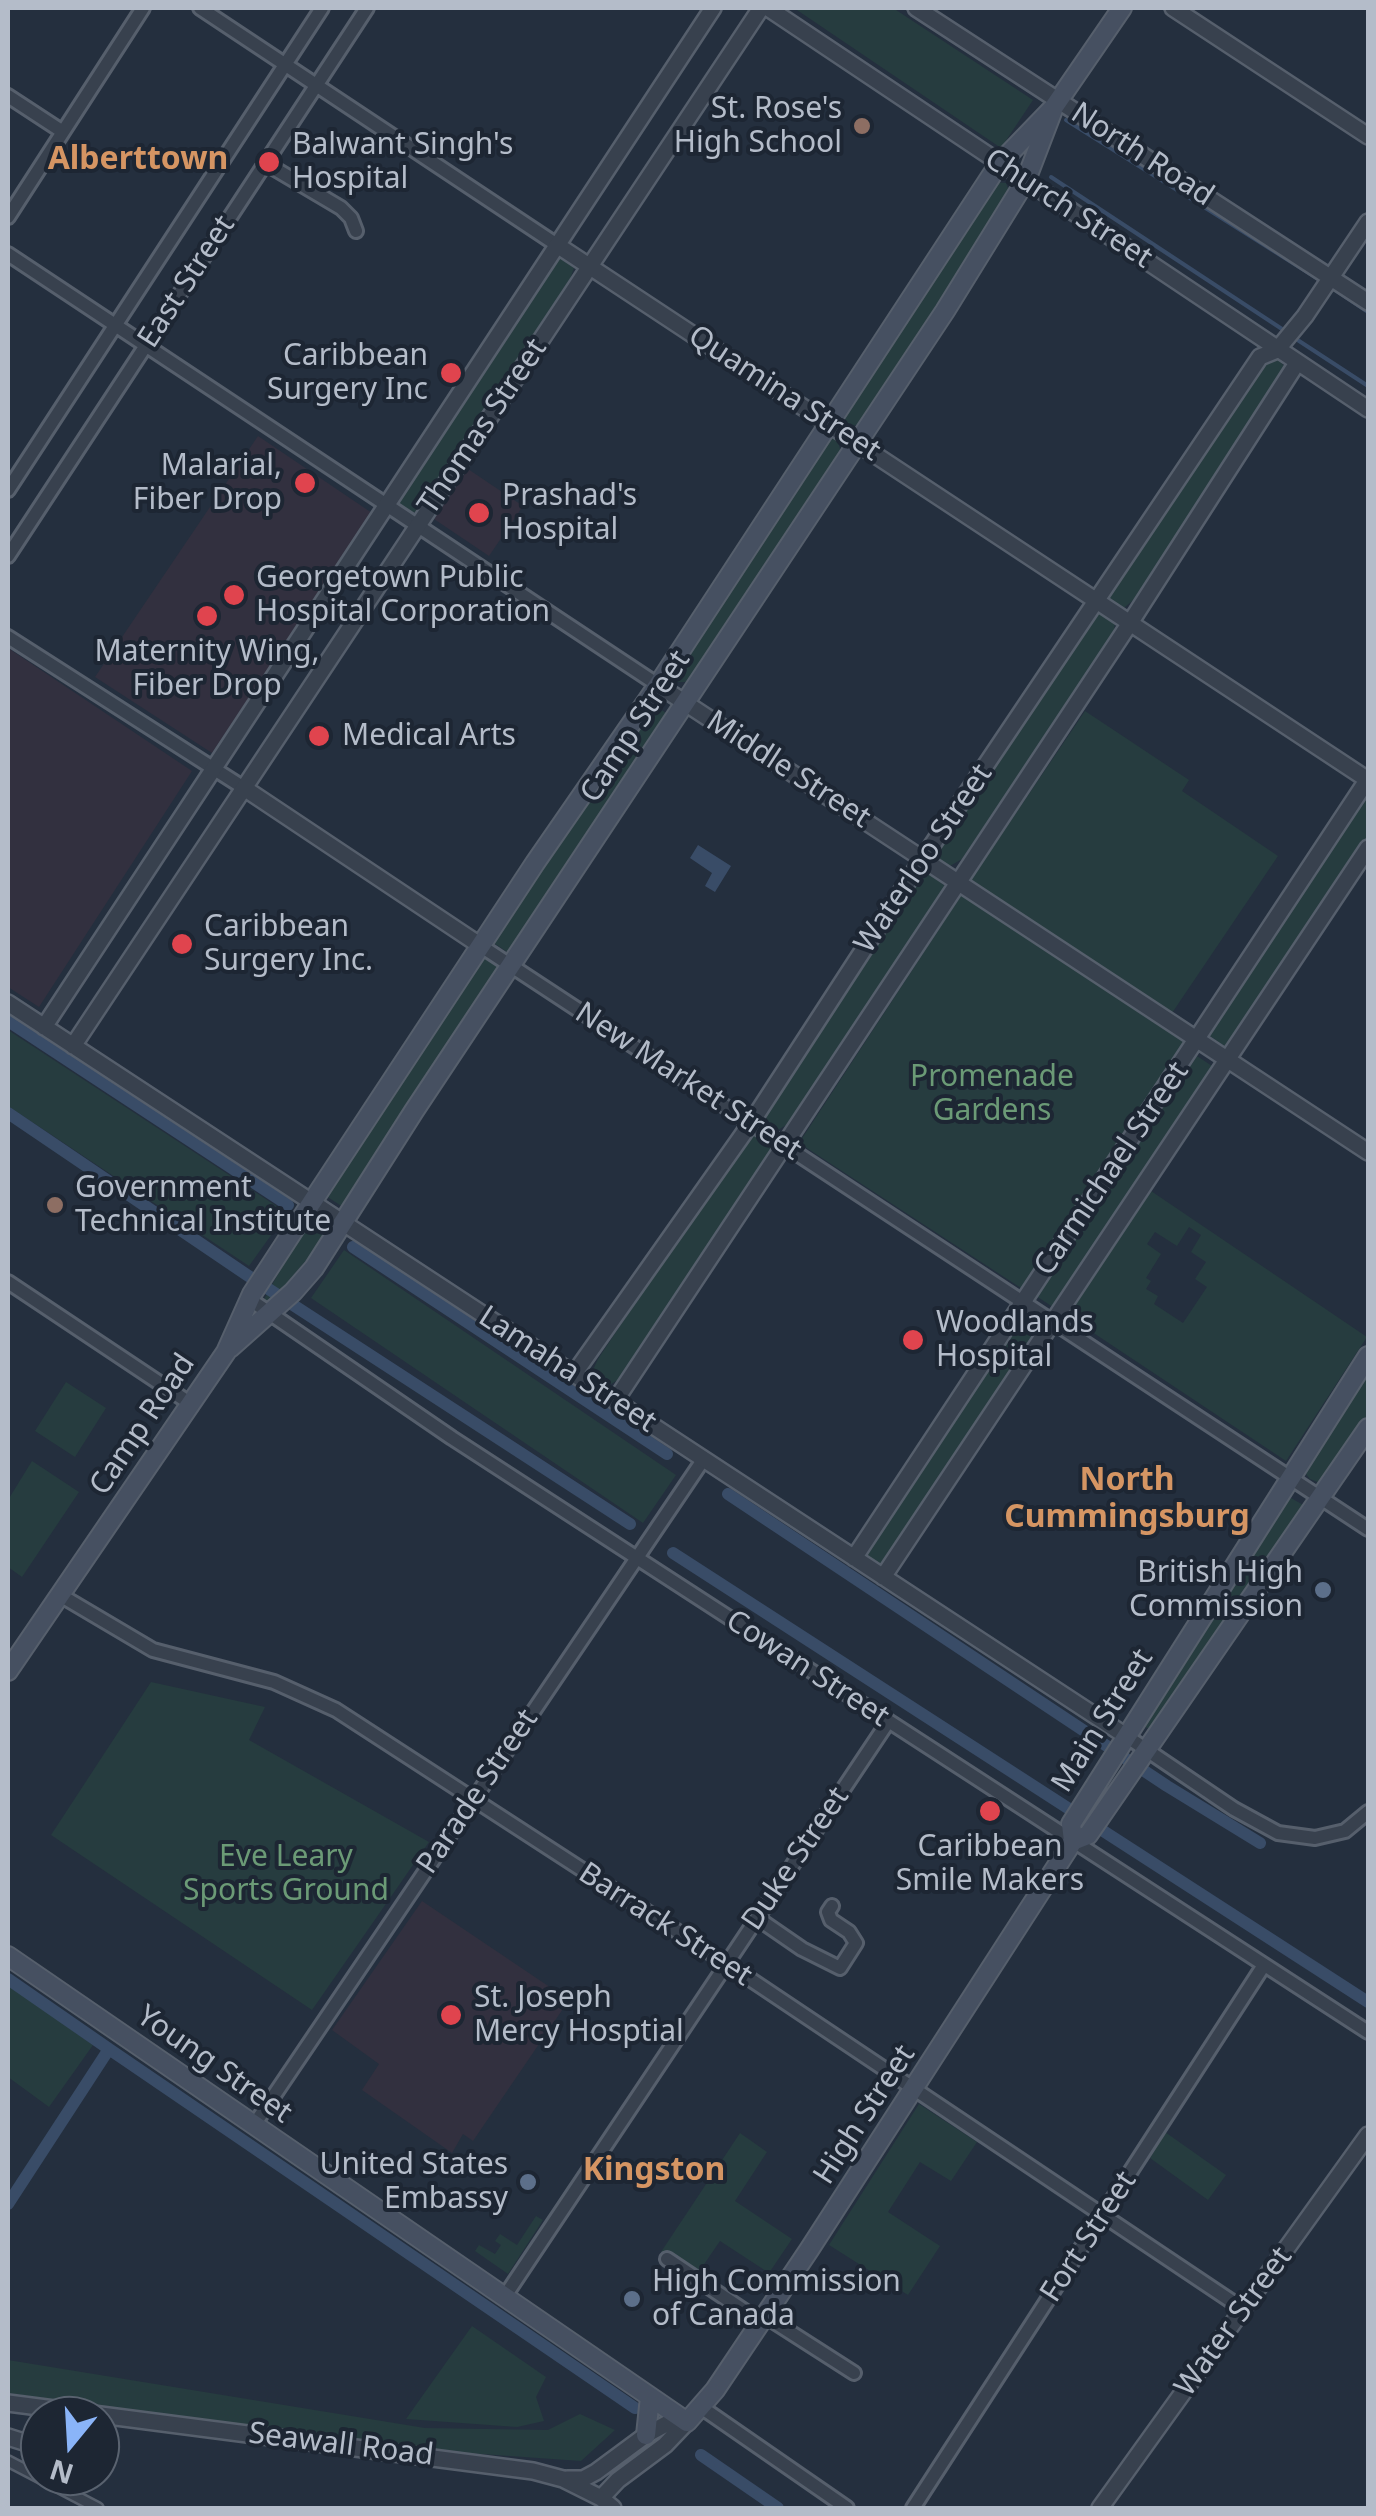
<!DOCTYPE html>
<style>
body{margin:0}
#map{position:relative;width:1376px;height:2516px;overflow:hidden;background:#242f3e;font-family:"Noto Sans",sans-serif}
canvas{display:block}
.frame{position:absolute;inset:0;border:10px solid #b4bcc9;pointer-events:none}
.north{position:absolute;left:20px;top:2396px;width:100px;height:100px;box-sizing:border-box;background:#1d2633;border:2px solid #59626f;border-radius:50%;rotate:198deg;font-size:28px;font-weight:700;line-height:40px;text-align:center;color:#b4bcc9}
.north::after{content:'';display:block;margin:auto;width:35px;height:45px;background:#8ab4f8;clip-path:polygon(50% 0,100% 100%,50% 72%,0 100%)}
</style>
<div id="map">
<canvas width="1376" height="2516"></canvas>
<div class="frame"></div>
<div class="north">N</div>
</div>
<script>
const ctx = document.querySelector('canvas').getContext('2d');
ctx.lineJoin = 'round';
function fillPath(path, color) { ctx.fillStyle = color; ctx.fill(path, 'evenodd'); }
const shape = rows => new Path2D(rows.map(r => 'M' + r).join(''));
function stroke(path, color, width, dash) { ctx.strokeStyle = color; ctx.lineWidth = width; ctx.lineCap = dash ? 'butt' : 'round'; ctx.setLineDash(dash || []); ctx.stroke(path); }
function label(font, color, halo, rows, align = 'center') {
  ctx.font = font + ' "Noto Sans",sans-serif'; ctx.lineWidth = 8; ctx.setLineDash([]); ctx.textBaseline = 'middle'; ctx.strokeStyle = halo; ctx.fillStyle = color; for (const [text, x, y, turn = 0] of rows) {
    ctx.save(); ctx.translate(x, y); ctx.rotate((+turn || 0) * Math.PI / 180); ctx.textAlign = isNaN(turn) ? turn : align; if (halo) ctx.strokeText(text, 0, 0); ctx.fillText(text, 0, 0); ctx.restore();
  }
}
fillPath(shape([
 [258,436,372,513,212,753,95,677],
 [468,469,523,506,489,556,434,519],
 [8,648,192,771,39,1007,8,987],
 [422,1901,569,2000,473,2141,463,2134,452,2153,362,2090,379,2064,332,2030]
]), '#32303f');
fillPath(shape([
 [794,8,893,8,1033,100,1001,148],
 [994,182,1006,183,1010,194,861,422,854,426,847,424,842,418],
 [559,256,574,268,570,279,418,511,411,513,400,505,399,500],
 [1277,357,1284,366,1283,375,1136,598,1120,611,1110,605,1107,598,1266,359],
 [828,436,837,438,841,452,688,682,675,682,672,679],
 [1100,611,1115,621,1114,631,1097,659,962,859,950,866,939,861,937,850,1094,612],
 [650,702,669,715,513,956,491,941],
 [1085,711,1189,780,1182,791,1278,856,1170,1016,970,881],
 [1366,796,1368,798,1368,838,1229,1049,1207,1034],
 [929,874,944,885,943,894,791,1122,778,1130,767,1124,766,1113,771,1102,906,899,923,875],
 [962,894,1188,1041,1024,1290,799,1143],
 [483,955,502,969,346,1209,323,1194],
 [8,1030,287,1213,249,1266,8,1106],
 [1197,1056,1215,1068,1053,1307,1036,1296],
 [756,1131,771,1142,770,1152,753,1179,618,1380,606,1387,595,1381,593,1370,598,1359,733,1156,750,1132],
 [1151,1191,1367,1337,1286,1461,1068,1316],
 [1189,1227,1201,1235,1191,1252,1206,1262,1195,1279,1207,1287,1183,1323,1154,1304,1158,1296,1146,1289,1151,1281,1146,1278,1161,1254,1147,1244,1155,1232,1177,1246],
 [307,1222,327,1236,248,1328],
 [344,1250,676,1475,643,1523,311,1298],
 [1025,1313,1042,1324,883,1566,866,1554],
 [1368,1375,1368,1414,1320,1483,1310,1479,1306,1474,1308,1467],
 [66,1382,106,1408,75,1457,35,1431],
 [32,1461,79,1492,22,1577,8,1567,8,1500],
 [1291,1498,1305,1506,1155,1730,1149,1729,1142,1725,1284,1499],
 [151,1682,265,1707,249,1740,429,1842,312,2010,51,1835],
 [8,1984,93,2045,49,2107,8,2077],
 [919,2104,977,2142,951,2181,920,2162,888,2212,940,2246,908,2295,829,2245],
 [1165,2132,1226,2175,1208,2200,1150,2158],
 [740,2133,767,2152,735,2201,792,2239,769,2273,720,2241,696,2276,661,2252],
 [536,2216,543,2220,508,2274,475,2251,479,2245,495,2254,501,2245,495,2241,500,2234,517,2245],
 [472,2326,546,2377,536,2397,544,2421,517,2427,406,2419],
 [8,2360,425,2428,548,2430,580,2414,615,2430,581,2461,381,2447,8,2393]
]), '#263c3f');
fillPath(shape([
 [698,845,731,866,715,892,705,886,712,873,690,858]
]), '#394c67');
stroke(shape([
 [1066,120,1323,282],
 [1051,177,1285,331],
 [1331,287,1368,312],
 [1293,337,1368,386]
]), '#394c67', 4);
stroke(shape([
 [8,1021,288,1205],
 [8,1113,247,1275,630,1524],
 [353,1247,667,1454],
 [728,1494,1167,1786,1260,1843],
 [673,1553,1368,2002],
 [8,1979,109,2049],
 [8,2204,109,2049,635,2408],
 [701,2455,778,2508]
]), '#394c67', 12);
const pedestrian = shape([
 [8,2461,98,2508]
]);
const minor = shape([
 [200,8,557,245],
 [8,96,63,132],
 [265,163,341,208,351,218,356,231],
 [8,217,143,8],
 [8,254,658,685],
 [8,490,322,8],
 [8,556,367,8],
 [8,637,244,788],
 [481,946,1368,1529],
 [8,1282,191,1404],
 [249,1299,452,1438,1368,2032],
 [60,1595,153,1650,274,1682,336,1710,726,1963,1243,2309],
 [1126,1736,1234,1809,1278,1833,1315,1838,1345,1831,1368,1812],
 [757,1918,802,1949,840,1968,856,1943,849,1932,831,1920,828,1912,832,1906],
 [254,2125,703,1460],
 [667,2259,761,2322],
 [505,2296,888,1722],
 [765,2316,854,2373],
 [701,2407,847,2508],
 [913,2508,1264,1965]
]);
const tertiary = shape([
 [768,8,1368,409],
 [916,8,1368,302],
 [1173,8,1368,136],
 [557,245,1368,780],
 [658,685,1368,1152],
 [244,788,481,946],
 [8,1003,1126,1736],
 [44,1027,713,8],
 [73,1046,761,8],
 [574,1374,751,1123,914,872,1260,357,1277,350,1305,316,1368,222],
 [615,1401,1130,623,1297,363],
 [854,1558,1368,779],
 [883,1577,1368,848],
 [8,2403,533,2471,563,2479,601,2498,613,2508],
 [8,2437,27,2443,40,2439],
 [567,2479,583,2479,596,2472,646,2435,679,2417],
 [601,2498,618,2480,665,2445,687,2422],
 [1100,2508,1368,2135]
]);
const secondary = shape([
 [230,1348,293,1292,314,1268,414,1111,945,311,1026,180,1054,107,1122,8],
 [8,1671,226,1352,252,1294,312,1202,535,863,658,685,999,164,1054,107],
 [1073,1841,1071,1824,1368,1356],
 [1073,1841,1088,1835,1368,1428],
 [8,1956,687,2422,715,2390,809,2250,1073,1841],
 [646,2435,650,2397]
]);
stroke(pedestrian, '#565f6c', 14);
stroke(minor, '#565f6c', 18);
stroke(tertiary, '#565f6c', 20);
stroke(secondary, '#565f6c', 22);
stroke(pedestrian, '#38414e', 9);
stroke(minor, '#38414e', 12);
stroke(tertiary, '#38414e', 15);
stroke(secondary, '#465061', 18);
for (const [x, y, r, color] of [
 [862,126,10,"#8d6e63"],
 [269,162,12,"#e0444e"],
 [451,373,12,"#e0444e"],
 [305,483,12,"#e0444e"],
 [479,513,12,"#e0444e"],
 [234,595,12,"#e0444e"],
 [207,616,12,"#e0444e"],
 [319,736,12,"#e0444e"],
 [182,944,12,"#e0444e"],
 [55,1205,10,"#8d6e63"],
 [913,1340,12,"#e0444e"],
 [1323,1590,10,"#5c6f8a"],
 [990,1811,12,"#e0444e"],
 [451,2015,12,"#e0444e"],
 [528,2182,10,"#5c6f8a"],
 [632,2299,10,"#5c6f8a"]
]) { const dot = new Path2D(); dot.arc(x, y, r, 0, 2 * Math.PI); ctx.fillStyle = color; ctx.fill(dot); stroke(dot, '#1d2633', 4); }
label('30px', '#b4bcc9', '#1d2633', [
 ["St. Rose's",842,109,"right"],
 ["High School",842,143,"right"],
 ["Balwant Singh's",292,145],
 ["Hospital",292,179],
 ["Caribbean",428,356,"right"],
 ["Surgery Inc",428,390,"right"],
 ["Malarial,",282,466,"right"],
 ["Fiber Drop",282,500,"right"],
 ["Prashad's",502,496],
 ["Hospital",502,530],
 ["Georgetown Public",256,578],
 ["Hospital Corporation",256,612],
 ["Maternity Wing,",207,652,"center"],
 ["Fiber Drop",207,686,"center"],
 ["Medical Arts",342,736],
 ["Caribbean",204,927],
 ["Surgery Inc.",204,961],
 ["Government",75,1188],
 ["Technical Institute",75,1222],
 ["Woodlands",936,1323],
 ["Hospital",936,1357],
 ["British High",1303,1573,"right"],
 ["Commission",1303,1607,"right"],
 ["Caribbean",990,1847,"center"],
 ["Smile Makers",990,1881,"center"],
 ["St. Joseph",474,1998],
 ["Mercy Hosptial",474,2032],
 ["United States",508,2165,"right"],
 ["Embassy",508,2199,"right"],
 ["High Commission",652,2282],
 ["of Canada",652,2316]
], 'left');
label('30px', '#b4bcc9', '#1d2633', [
 ["North Road",1142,155,33],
 ["Church Street",1068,209,33],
 ["East Street",187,282,-57],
 ["Quamina Street",784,394,33],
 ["Thomas Street",483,427,-56],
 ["Camp Street",636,727,-57],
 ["Middle Street",788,770,33],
 ["Waterloo Street",924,859,-56],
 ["New Market Street",688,1082,33],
 ["Carmichael Street",1112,1169,-56],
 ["Lamaha Street",567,1370,33],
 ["Camp Road",143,1425,-56],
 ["Cowan Street",807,1669,33],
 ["Main Street",1103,1721,-58],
 ["Parade Street",478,1792,-56],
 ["Duke Street",796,1859,-56],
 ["Barrack Street",665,1925,33],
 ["Young Street",214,2065,35],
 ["High Street",865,2115,-57],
 ["Fort Street",1089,2237,-57],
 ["Water Street",1234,2322,-54],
 ["Seawall Road",341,2445,7]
]);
label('30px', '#6b9a76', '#1d2633', [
 ["Promenade",992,1077],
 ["Gardens",992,1111],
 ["Eve Leary",286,1857],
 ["Sports Ground",286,1891]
]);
label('bold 32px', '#d59563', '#1d2633', [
 ["Alberttown",138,160],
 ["North",1127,1481],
 ["Cummingsburg",1127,1518],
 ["Kingston",654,2171]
]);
</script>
